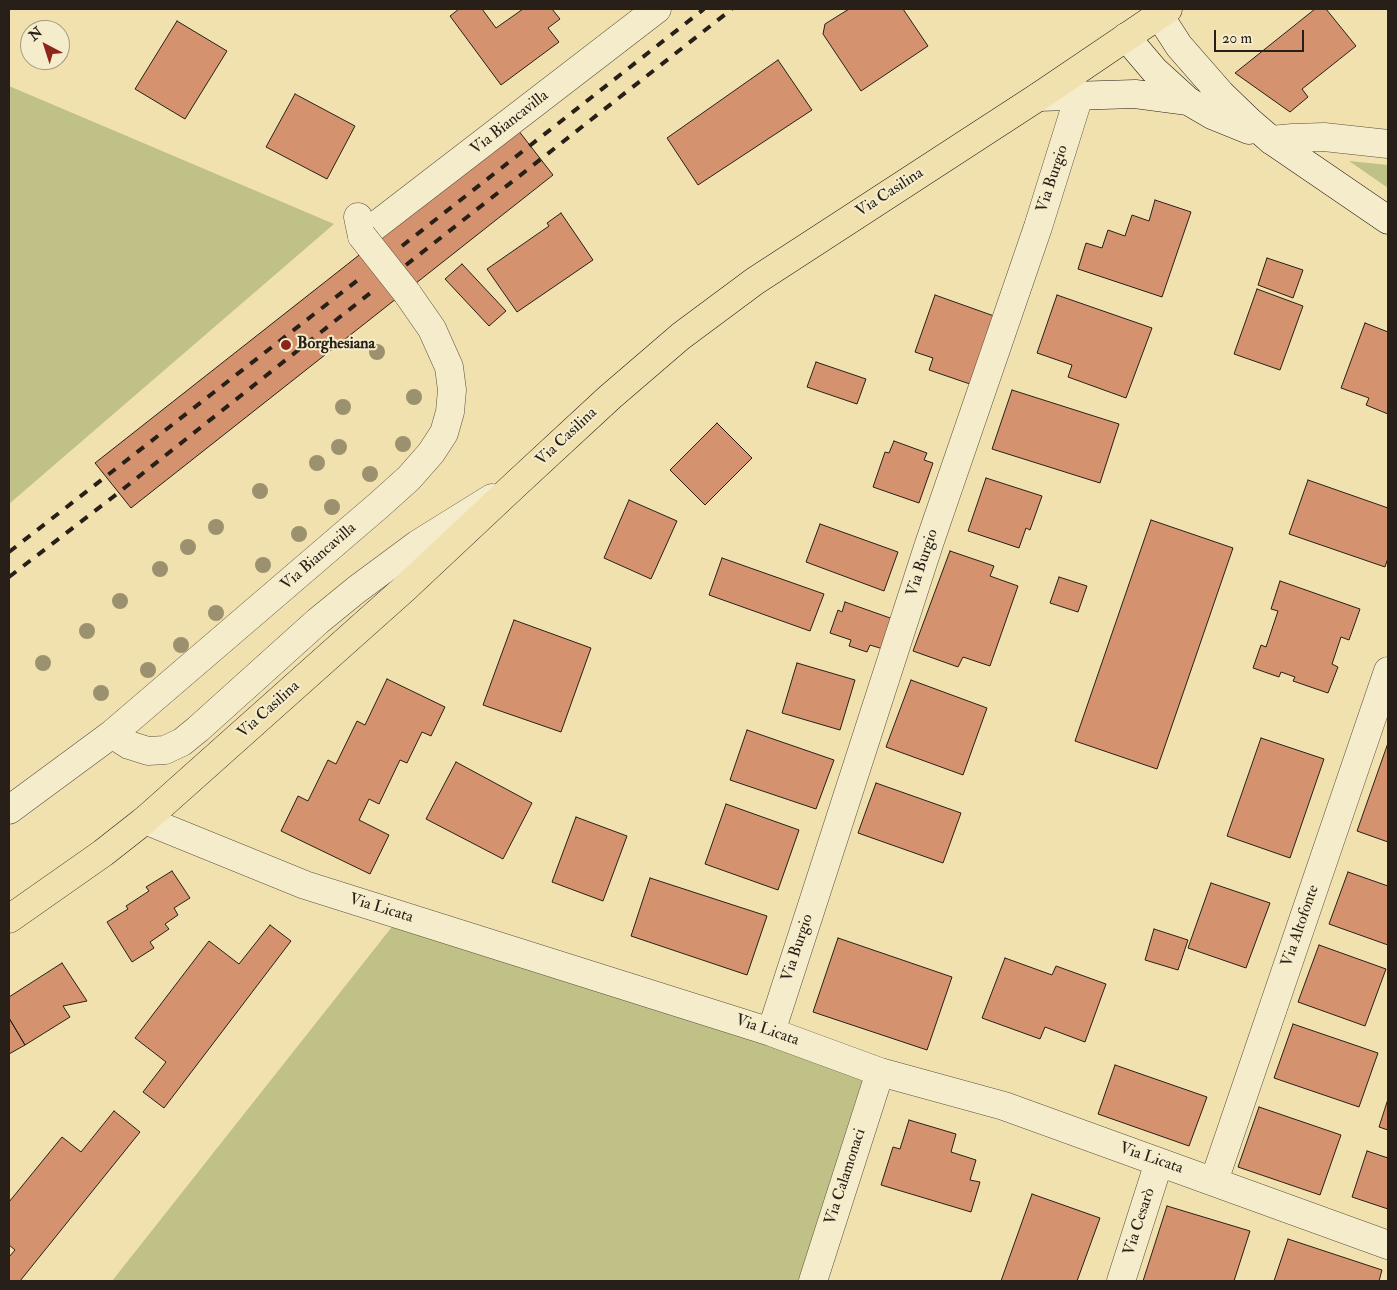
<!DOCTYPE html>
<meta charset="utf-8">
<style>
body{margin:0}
#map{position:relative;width:1397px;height:1290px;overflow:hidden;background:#f0e1af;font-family:"IM FELL Double Pica",serif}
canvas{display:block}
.frame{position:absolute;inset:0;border:10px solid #282018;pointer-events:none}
.north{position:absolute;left:20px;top:20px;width:50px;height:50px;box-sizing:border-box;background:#f5eccb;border:1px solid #a39a83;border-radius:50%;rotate:320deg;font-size:14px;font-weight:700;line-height:20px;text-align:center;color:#282018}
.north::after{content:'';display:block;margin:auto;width:18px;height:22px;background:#8f2418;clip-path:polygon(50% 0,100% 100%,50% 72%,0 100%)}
.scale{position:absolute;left:1214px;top:30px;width:90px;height:22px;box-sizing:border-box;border:2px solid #282018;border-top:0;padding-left:6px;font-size:15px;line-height:18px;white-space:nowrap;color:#282018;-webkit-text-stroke:4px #f5eccb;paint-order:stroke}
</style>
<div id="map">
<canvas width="1397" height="1290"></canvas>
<div class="frame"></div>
<div class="north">N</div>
<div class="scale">20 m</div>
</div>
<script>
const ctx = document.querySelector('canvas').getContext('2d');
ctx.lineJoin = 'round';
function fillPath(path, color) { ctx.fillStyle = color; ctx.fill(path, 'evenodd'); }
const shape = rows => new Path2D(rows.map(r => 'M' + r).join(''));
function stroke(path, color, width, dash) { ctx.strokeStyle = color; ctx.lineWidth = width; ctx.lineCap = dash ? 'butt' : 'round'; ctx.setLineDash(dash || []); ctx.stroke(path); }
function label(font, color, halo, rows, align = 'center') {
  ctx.font = font + ' "IM FELL Double Pica",serif'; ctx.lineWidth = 4; ctx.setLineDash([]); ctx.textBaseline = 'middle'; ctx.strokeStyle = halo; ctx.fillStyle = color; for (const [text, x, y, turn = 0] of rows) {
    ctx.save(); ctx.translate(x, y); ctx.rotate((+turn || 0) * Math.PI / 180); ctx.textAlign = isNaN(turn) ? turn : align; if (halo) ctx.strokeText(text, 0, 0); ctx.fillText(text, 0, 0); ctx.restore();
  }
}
fillPath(shape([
 [9,86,334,224,9,504],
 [1349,161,1388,165,1388,188],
 [395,923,857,1073,862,1081,798,1281,112,1281]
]), '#c0c186');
const building = shape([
 [459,9,482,9,496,28,523,9,552,9,560,19,548,28,559,42,501,85,450,16,459,9],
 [849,9,903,9,928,46,861,91,823,34,825,24,849,9],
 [1315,9,1326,9,1356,46,1302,89,1308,97,1290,112,1235,73,1315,9],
 [177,21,227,51,185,119,135,89,177,21],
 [778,60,812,110,698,185,667,138,778,60],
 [295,94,355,126,327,179,266,147,295,94],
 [518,130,553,175,131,508,95,463,518,130],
 [1155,200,1191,212,1162,297,1078,269,1086,243,1102,248,1108,230,1125,236,1132,215,1149,221,1155,200],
 [561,213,593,260,517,312,487,269,549,226,547,223,561,213],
 [1267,258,1303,270,1293,298,1258,285,1267,258],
 [462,264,506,311,489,326,445,279,462,264],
 [1257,289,1303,306,1280,370,1234,354,1257,289],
 [935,295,994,316,970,384,929,370,933,358,915,352,935,295],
 [1057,295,1152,328,1126,398,1068,377,1072,365,1037,353,1057,295],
 [1365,323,1388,332,1388,414,1366,405,1369,398,1341,388,1365,323],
 [816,362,866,379,857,404,807,387,816,362],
 [1012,390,1119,424,1100,483,992,449,1012,390],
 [717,423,752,458,705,505,670,470,717,423],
 [894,441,927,453,924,460,933,463,919,503,873,487,885,452,889,453,894,441],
 [986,478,1042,496,1030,530,1026,528,1019,548,968,531,986,478],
 [1308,480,1388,508,1388,558,1385,567,1289,534,1308,480],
 [629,500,677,521,651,579,604,558,629,500],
 [1151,520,1233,548,1157,769,1075,741,1151,520],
 [820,524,898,552,884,591,806,562,820,524],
 [950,551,994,566,990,576,1018,586,990,666,963,657,958,667,913,651,950,551],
 [722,558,824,594,810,631,709,595,722,558],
 [1059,577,1087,586,1078,612,1050,603,1059,577],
 [1280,581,1360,609,1349,640,1341,637,1332,664,1338,667,1328,693,1293,681,1295,677,1281,672,1279,677,1253,668,1261,645,1266,647,1278,611,1271,609,1280,581],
 [845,602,893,619,883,649,870,645,867,652,849,646,851,640,830,633,838,610,842,612,845,602],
 [514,620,591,648,561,732,483,705,514,620],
 [797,663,855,680,840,730,782,713,797,663],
 [387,679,445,707,431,736,422,732,407,763,400,760,379,804,369,799,359,820,389,835,370,874,281,831,298,796,308,801,328,760,336,764,357,721,365,725,387,679],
 [911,680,987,708,963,775,886,747,911,680],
 [747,730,834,760,816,809,730,780,747,730],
 [1261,738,1324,759,1290,858,1227,836,1261,738],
 [1388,743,1388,842,1357,831,1388,743],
 [456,762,532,803,503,859,426,819,456,762],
 [876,783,961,813,943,863,858,833,876,783],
 [726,804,799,830,778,890,705,864,726,804],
 [576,817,627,836,603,901,552,882,576,817],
 [172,871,190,898,174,908,178,915,165,924,169,929,150,942,154,948,132,962,107,922,128,909,126,906,149,891,146,887,172,871],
 [1348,872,1388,886,1388,945,1329,924,1348,872],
 [650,878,767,916,747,975,631,936,650,878],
 [1211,883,1270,903,1246,968,1188,948,1211,883],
 [270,925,291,941,164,1108,143,1092,166,1062,135,1038,209,941,239,964,270,925],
 [1154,929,1188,940,1178,970,1145,960,1154,929],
 [838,938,952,977,927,1050,813,1012,838,938],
 [1319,945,1386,969,1365,1026,1298,1002,1319,945],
 [1005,958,1052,975,1056,966,1106,984,1085,1042,1045,1027,1040,1039,982,1018,1005,958],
 [62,963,87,1001,63,1006,70,1017,25,1045,9,1018,9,997,62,963],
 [9,1018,25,1045,9,1054,9,1018],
 [1293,1024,1378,1053,1359,1107,1274,1078,1293,1024],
 [1115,1065,1207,1097,1189,1146,1098,1114,1115,1065],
 [1388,1099,1388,1130,1379,1127,1388,1099],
 [1259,1107,1341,1135,1320,1195,1238,1167,1259,1107],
 [114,1111,140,1132,20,1281,9,1281,9,1257,15,1250,9,1245,9,1202,62,1137,81,1152,114,1111],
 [909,1120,956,1134,951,1152,976,1160,970,1180,980,1182,971,1212,881,1185,893,1147,900,1149,909,1120],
 [1367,1151,1388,1158,1388,1209,1352,1197,1367,1151],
 [1032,1194,1100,1218,1077,1281,1001,1281,1032,1194],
 [1167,1206,1250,1231,1234,1281,1143,1281,1167,1206],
 [1288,1239,1382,1270,1379,1281,1274,1281,1288,1239]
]);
fillPath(building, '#d4926e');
stroke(building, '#282018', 1);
const minor = shape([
 [1271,140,1293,138,1324,137,1388,144],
 [358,217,362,236,657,9],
 [112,734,129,745,148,751,165,750,182,742,198,729,318,621,356,590,418,544,492,498],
 [9,810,112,734,379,505,409,478,431,453,444,433,450,412,452,390,449,367,432,329,407,293],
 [145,820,305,885,771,1032,880,1072,1004,1106,1388,1245],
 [771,1032,929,544,1038,227,1079,96],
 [1214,1181,1388,671],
 [813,1281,880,1072],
 [1121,1281,1159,1162]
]);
const secondary = shape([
 [1159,15,1179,46,1221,94,1249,121,1271,140,1388,220],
 [1126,37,1154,70,1188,101,1212,115,1249,130],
 [1038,97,1135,94,1188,101]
]);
const primary = shape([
 [9,919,103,853,145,820,404,589,517,483,610,397,681,336,755,281,1038,97,1168,9]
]);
stroke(minor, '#5a503e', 29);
stroke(secondary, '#282018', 29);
stroke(primary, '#282018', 29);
stroke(minor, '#f5eccb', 28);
stroke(secondary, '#f5eccb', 28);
stroke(primary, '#f0e1af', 28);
stroke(shape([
 [402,246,704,9],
 [406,265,732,9],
 [9,552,363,276],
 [9,577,113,497,374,290]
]), '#282018', 4, [9, 9]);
const minorBridge = shape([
 [362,236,407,293]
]);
stroke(minorBridge, '#5a503e', 29, []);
stroke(minorBridge, '#f5eccb', 28);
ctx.fillStyle = '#9b916e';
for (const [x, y] of [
 [377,352],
 [414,397],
 [343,407],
 [403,444],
 [339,447],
 [317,463],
 [370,474],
 [260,491],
 [332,507],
 [216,527],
 [299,534],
 [188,547],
 [263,565],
 [160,569],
 [120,601],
 [216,613],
 [87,631],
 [181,645],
 [43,663],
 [148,670],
 [101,693]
]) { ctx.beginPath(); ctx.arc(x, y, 8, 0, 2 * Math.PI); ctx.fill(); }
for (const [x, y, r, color] of [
 [286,345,6,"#8f2418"]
]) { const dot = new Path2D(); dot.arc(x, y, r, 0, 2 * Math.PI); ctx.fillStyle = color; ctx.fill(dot); stroke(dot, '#f5eccb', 2); }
label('16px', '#282018', '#f5eccb', [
 ["Via Biancavilla",510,123,-38],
 ["Via Burgio",1053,179,-72],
 ["Via Casilina",890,193,-33],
 ["Via Casilina",567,437,-43],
 ["Via Biancavilla",319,557,-41],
 ["Via Burgio",923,563,-72],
 ["Via Casilina",269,710,-42],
 ["Via Licata",381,909,17],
 ["Via Altofonte",1301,926,-71],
 ["Via Burgio",798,948,-72],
 ["Via Licata",767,1031,19],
 ["Via Licata",1151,1159,19],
 ["Via Calamonaci",846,1177,-72],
 ["Via Cesarò",1140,1222,-72]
]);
label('bold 16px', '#282018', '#f5eccb', [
 ["Borghesiana",297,345]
], 'left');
</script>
